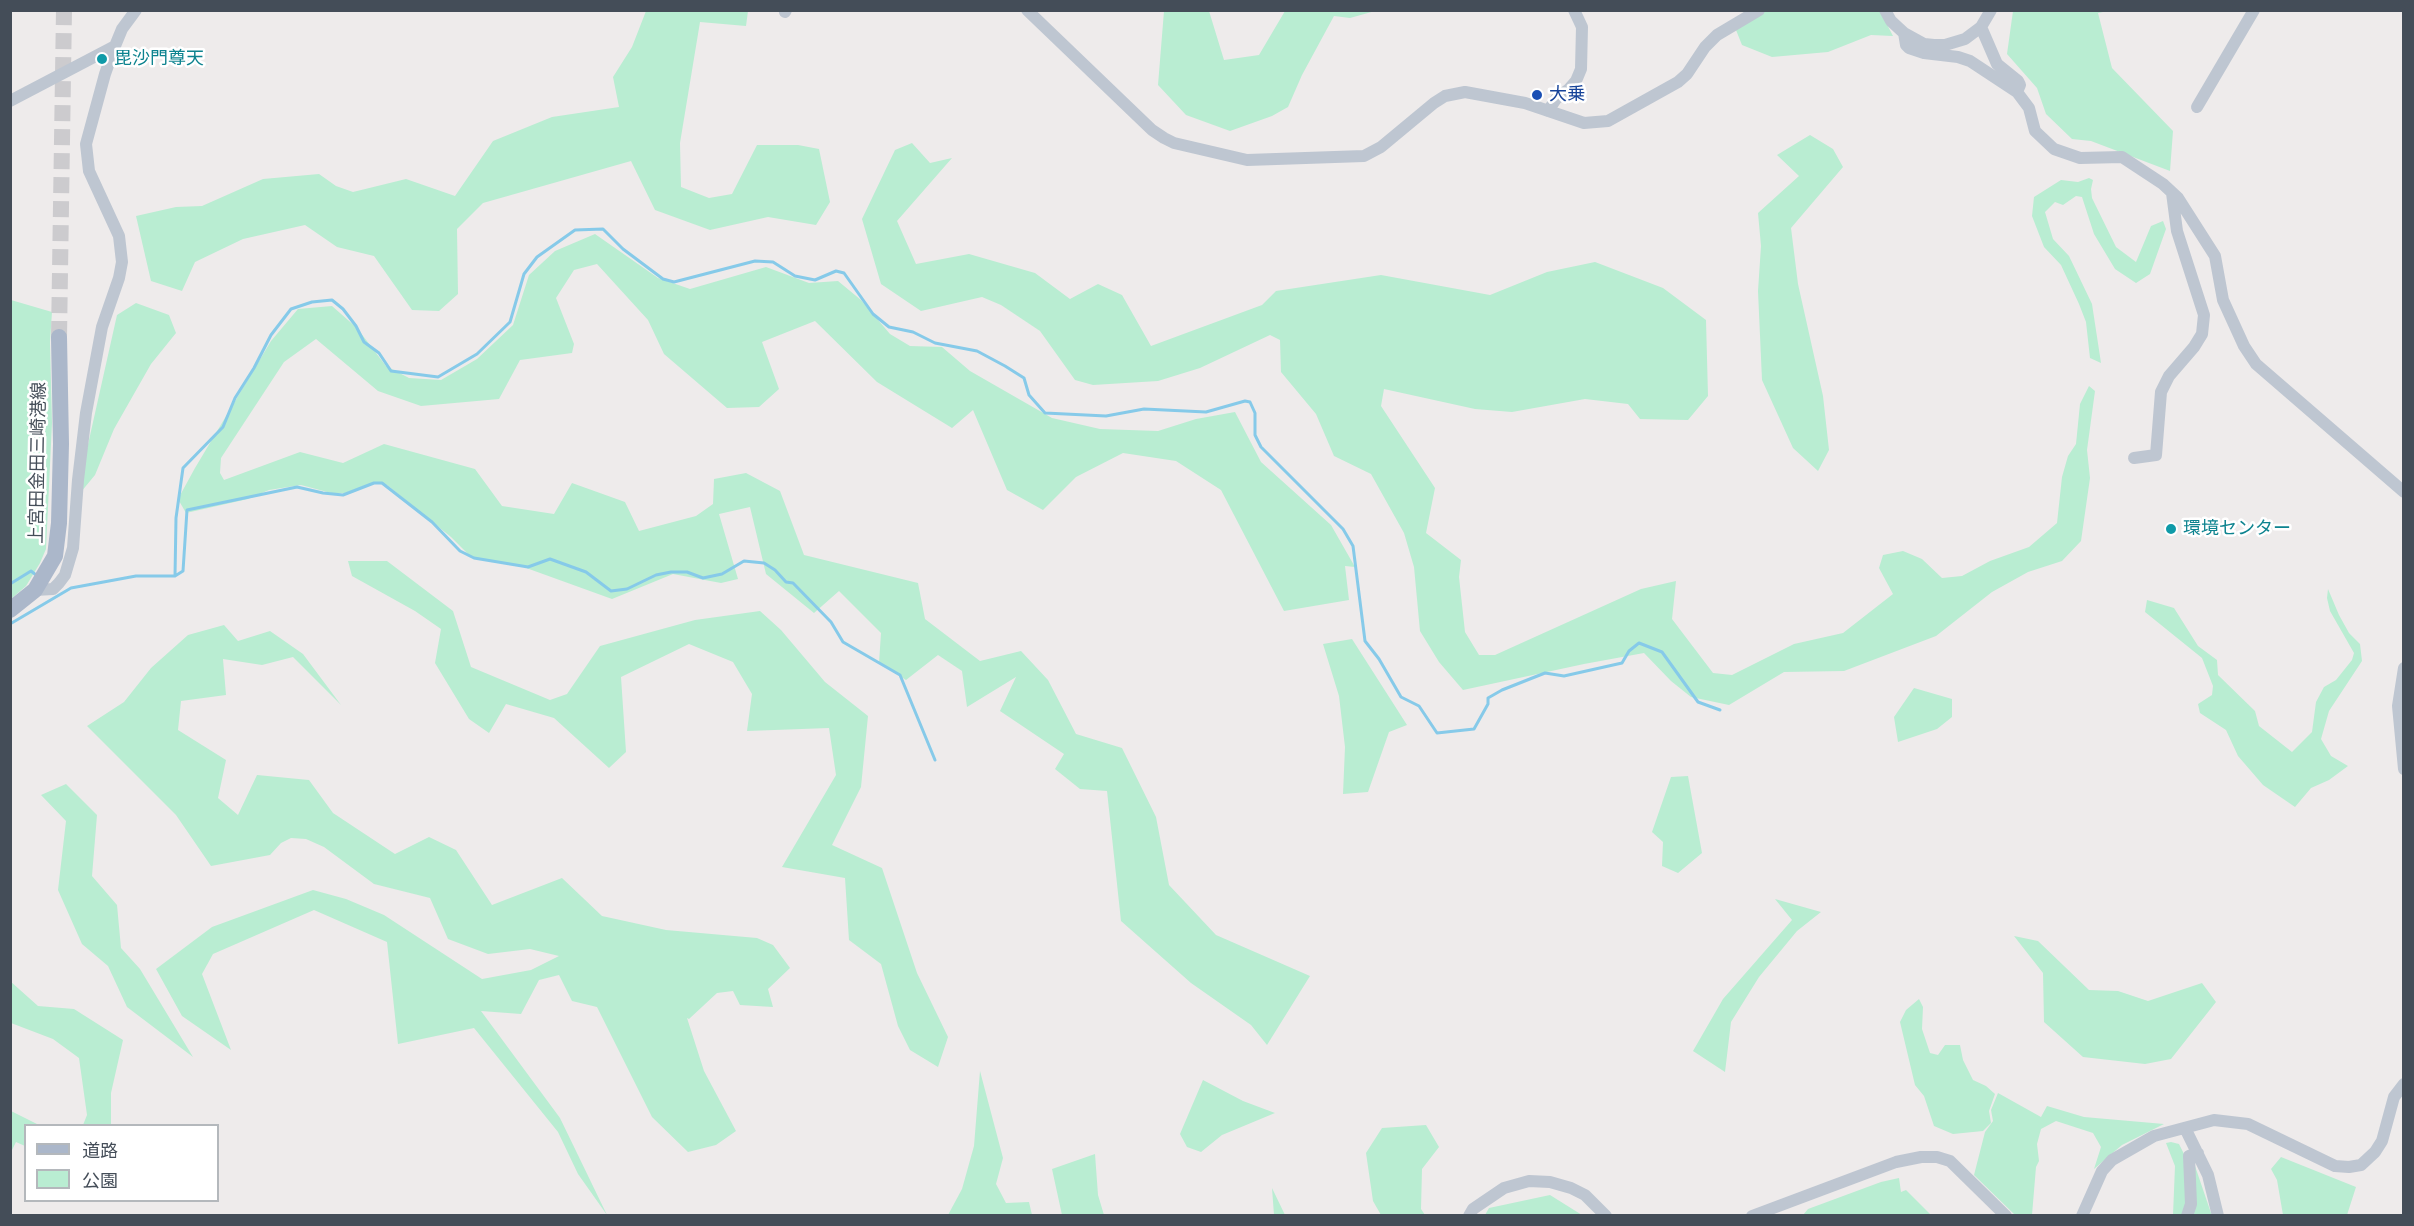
<!DOCTYPE html>
<meta charset="utf-8">
<style>
body{margin:0}
#map{position:relative;width:2414px;height:1226px;overflow:hidden;background:#eeebeb;font-family:Mulish,"Noto Sans JP",sans-serif}
canvas{display:block}
.frame{position:absolute;inset:0;border:12px solid #444d58;pointer-events:none}
.legend{position:absolute;left:24px;top:1124px;width:195px;height:78px;box-sizing:border-box;background:#fff;border:2px solid #b4b8bc;margin:0;padding:8px 10px;list-style:none;font-size:18px;color:#444d58}
.legend li{display:flex;align-items:center;gap:12px;height:30px}
.legend b{width:30px;border:2px solid #b4b8bc}
</style>
<div id="map">
<canvas width="2414" height="1226"></canvas>
<div class="frame"></div>
<ul class="legend">
<li><b style="height:8px;background:#abb7ca"></b>道路</li>
<li><b style="height:16px;background:#b9edd2"></b>公園</li>
</ul>
</div>
<script>
const ctx = document.querySelector('canvas').getContext('2d');
ctx.lineJoin = 'round';
function fillPath(path, color) { ctx.fillStyle = color; ctx.fill(path, 'evenodd'); }
const shape = rows => new Path2D(rows.map(r => 'M' + r).join(''));
function stroke(path, color, width, dash) { ctx.strokeStyle = color; ctx.lineWidth = width; ctx.lineCap = dash ? 'butt' : 'round'; ctx.setLineDash(dash || []); ctx.stroke(path); }
function label(font, color, halo, rows, align = 'center') {
  ctx.font = font + ' Mulish,"Noto Sans JP",sans-serif'; ctx.lineWidth = 5; ctx.setLineDash([]); ctx.textBaseline = 'middle'; ctx.strokeStyle = halo; ctx.fillStyle = color; for (const [text, x, y, turn = 0] of rows) {
    ctx.save(); ctx.translate(x, y); ctx.rotate((+turn || 0) * Math.PI / 180); ctx.textAlign = isNaN(turn) ? turn : align; if (halo) ctx.strokeText(text, 0, 0); ctx.fillText(text, 0, 0); ctx.restore();
  }
}
fillPath(shape([
 [646,11,748,11,746,26,700,22,680,143,681,187,709,198,732,194,757,145,798,145,819,149,830,202,816,225,768,217,710,230,655,210,631,161,483,203,457,229,458,294,439,311,412,310,374,256,337,247,305,225,243,239,195,262,182,291,151,281,136,216,176,207,202,206,263,179,319,174,336,186,353,192,406,179,455,196,493,141,552,117,619,107,613,77,632,47],
 [1164,11,1209,11,1224,60,1259,55,1285,11,1375,11,1350,18,1334,16,1302,75,1288,107,1272,116,1230,131,1186,115,1158,85],
 [1758,11,1880,11,1893,36,1871,35,1828,52,1772,57,1742,45,1734,25],
 [2013,11,2108,11,2098,13,2112,68,2173,131,2170,171,2091,141,2072,139,2046,114,2037,88,2007,54],
 [1810,135,1833,149,1843,167,1791,228,1798,284,1823,396,1829,450,1818,471,1793,448,1762,380,1758,291,1761,246,1758,213,1799,176,1777,155],
 [912,143,930,163,952,158,897,221,916,264,969,254,1035,273,1070,299,1098,284,1122,295,1151,346,1262,305,1276,291,1381,275,1490,295,1547,272,1595,262,1663,288,1706,320,1708,396,1688,420,1640,419,1628,404,1585,399,1512,412,1475,409,1384,389,1381,406,1435,488,1426,533,1461,560,1459,577,1465,632,1479,655,1495,655,1641,589,1676,581,1672,619,1713,673,1732,675,1794,644,1843,633,1893,594,1879,568,1883,555,1903,551,1922,559,1942,578,1962,576,1990,561,2029,547,2057,523,2062,477,2068,456,2076,444,2080,404,2089,386,2095,391,2087,450,2090,478,2081,541,2062,561,2028,572,1992,592,1936,636,1844,671,1784,672,1729,705,1691,697,1671,681,1644,653,1584,664,1463,690,1439,662,1420,631,1414,567,1404,533,1371,474,1334,456,1316,414,1281,372,1280,340,1270,335,1200,368,1158,381,1093,385,1075,380,1040,331,1001,305,982,297,921,311,881,284,862,219,895,150],
 [2089,178,2093,180,2091,189,2092,198,2116,247,2136,262,2151,226,2163,221,2166,229,2150,274,2136,283,2115,269,2094,234,2082,197,2076,196,2063,205,2055,202,2045,212,2053,239,2069,256,2092,304,2101,363,2090,358,2086,322,2079,304,2061,265,2044,247,2032,216,2034,197,2061,180,2078,182],
 [595,234,658,278,690,289,766,267,809,283,838,281,861,300,890,334,910,346,942,347,970,371,1052,418,1100,429,1158,431,1196,419,1235,412,1261,462,1331,525,1355,567,1345,566,1349,600,1284,611,1221,490,1176,461,1123,453,1076,477,1043,510,1007,490,973,410,952,428,877,382,815,321,762,342,779,389,759,407,727,408,664,354,648,320,597,264,574,270,556,298,574,344,572,353,520,360,499,399,421,406,378,391,316,339,284,362,221,458,220,473,224,480,300,452,343,463,384,444,475,469,502,506,554,514,572,483,625,502,639,531,696,516,713,504,714,479,746,473,780,491,804,555,918,583,925,619,980,661,1021,651,1048,680,1076,734,1122,748,1156,817,1169,885,1216,935,1310,976,1267,1045,1251,1025,1191,983,1121,921,1107,791,1080,789,1055,769,1064,754,1000,711,1016,677,967,707,962,671,938,655,906,680,879,663,881,633,839,591,814,613,766,574,750,507,719,514,738,579,721,583,673,574,612,599,518,565,472,558,451,537,387,485,372,483,345,493,331,493,301,485,269,490,248,499,186,513,178,499,195,468,271,341,298,309,332,306,357,328,386,366,409,378,441,380,477,359,513,325,529,275,555,251],
 [11,300,52,312,50,342,52,423,46,549,40,563,26,586,11,599],
 [136,303,169,315,176,333,151,364,114,429,95,475,76,498,117,315],
 [348,561,387,561,453,611,471,667,550,700,567,694,600,646,695,620,760,611,781,630,825,682,868,716,861,787,832,845,882,868,917,973,948,1037,938,1067,910,1050,898,1026,881,964,849,940,845,878,782,867,836,775,829,728,747,731,752,694,733,662,689,644,621,677,626,752,609,768,554,718,506,704,489,733,469,719,435,663,441,629,415,611,352,576],
 [2328,589,2339,615,2349,633,2360,644,2362,661,2329,711,2321,739,2331,756,2348,766,2329,780,2311,788,2295,807,2263,785,2238,756,2226,730,2200,713,2198,704,2212,695,2213,686,2202,658,2145,612,2147,600,2174,608,2198,646,2217,660,2218,675,2255,711,2259,726,2292,752,2312,732,2316,702,2324,687,2336,680,2352,660,2354,653,2330,611,2327,598],
 [224,625,238,641,270,631,303,654,341,705,293,657,262,665,223,659,226,695,181,701,178,730,226,760,218,798,238,815,257,775,309,780,333,813,395,854,429,837,456,850,492,905,562,878,602,916,666,930,757,938,773,945,790,968,768,989,773,1007,740,1005,733,991,717,993,689,1019,687,1018,704,1071,736,1131,716,1145,688,1152,652,1117,597,1007,572,1001,559,975,539,980,521,1014,481,1011,560,1118,607,1215,578,1174,558,1132,474,1028,398,1044,387,942,314,910,213,954,202,974,231,1050,182,1016,156,969,212,927,313,890,346,899,384,915,482,979,531,970,559,956,530,949,488,954,448,939,430,898,374,884,324,847,306,839,291,838,281,843,270,855,211,866,176,815,87,726,124,702,151,668,188,635],
 [1352,639,1407,725,1389,732,1368,792,1343,794,1345,747,1339,696,1323,644],
 [1914,688,1952,699,1952,717,1937,729,1898,742,1894,717],
 [1688,776,1702,853,1678,873,1662,866,1663,842,1652,832,1671,777],
 [66,784,97,815,92,876,117,905,121,948,140,969,193,1057,127,1007,108,966,82,944,58,890,66,821,41,795],
 [1775,899,1821,912,1797,931,1759,977,1731,1022,1725,1072,1693,1051,1723,999,1792,920],
 [2014,936,2038,941,2089,990,2118,991,2148,1001,2202,983,2216,1002,2171,1059,2145,1064,2083,1057,2044,1022,2043,973],
 [10,981,38,1006,74,1009,123,1040,111,1093,111,1125,83,1125,87,1115,79,1058,53,1039,11,1023],
 [1919,999,1923,1007,1922,1029,1930,1053,1938,1055,1945,1045,1960,1045,1963,1060,1973,1080,1986,1086,1995,1094,1989,1111,1991,1123,1983,1131,1953,1134,1934,1126,1924,1096,1915,1085,1900,1022,1906,1010],
 [980,1071,1003,1158,996,1184,1006,1203,1029,1202,1032,1215,948,1215,962,1189,974,1146],
 [1203,1080,1243,1101,1275,1113,1222,1135,1201,1152,1187,1147,1180,1134],
 [1998,1093,2041,1117,2047,1106,2084,1117,2164,1124,2122,1145,2094,1169,2101,1147,2093,1133,2056,1121,2041,1129,2037,1144,2039,1161,2036,1167,2032,1215,2015,1215,1974,1175,1985,1132,1993,1121,1991,1110],
 [11,1111,39,1125,26,1126,25,1146,16,1142,11,1152],
 [1426,1125,1439,1147,1422,1169,1421,1209,1425,1215,1381,1215,1373,1201,1366,1153,1382,1128],
 [2171,1142,2179,1144,2184,1154,2187,1203,2184,1215,2173,1215,2175,1166,2166,1143],
 [1095,1154,1098,1195,1104,1215,1062,1215,1052,1169],
 [2281,1157,2356,1187,2347,1215,2283,1215,2277,1180,2271,1169],
 [2195,1166,2211,1213,2212,1215,2194,1215],
 [1899,1178,1901,1192,1906,1190,1931,1215,1803,1215,1808,1209,1881,1182],
 [1272,1188,1285,1215,1274,1215],
 [1550,1195,1582,1215,1485,1215,1489,1208]
]), '#b9edd2');
stroke(shape([
 [175,576,176,518,183,468,223,427,235,398,254,368,271,335,291,309,312,302,332,300,343,309,356,326,364,342,379,353,391,371,438,377,477,354,510,322,524,274,537,257,575,230,603,229,623,249,663,279,674,282,755,261,773,262,795,276,815,280,836,271,844,273,873,314,889,327,913,332,935,343,977,351,1005,366,1024,378,1029,395,1045,413,1106,416,1144,409,1206,412,1245,401,1250,402,1255,413,1255,435,1261,447,1343,529,1353,546,1365,641,1379,659,1401,697,1419,706,1437,733,1474,729,1488,704,1488,698,1502,690,1545,673,1564,676,1622,663,1629,651,1639,643,1662,652,1698,702,1720,710],
 [10,584,31,571,36,575],
 [10,624,71,588,136,576,175,576,183,571,187,510,297,487,323,493,343,495,374,483,382,483,432,522,460,551,474,558,528,567,550,559,586,572,611,591,627,589,656,575,671,572,687,572,703,578,722,574,744,561,764,563,775,570,786,582,793,583,831,622,843,642,900,675,935,760]
]), '#86cae9', 3);
stroke(shape([
 [59,337,64,10]
]), '#cccbce', 16, [16, 8]);
stroke(shape([
 [1027,10,1152,130,1164,138,1174,143,1247,160,1364,156,1381,147,1434,103,1445,96,1465,92,1525,103,1584,123,1608,121,1678,82,1687,74,1705,47,1717,35,1759,10],
 [1885,10,1891,21,1904,33,1924,44,1934,45,1945,45,1965,39,1981,27,1991,10],
 [785,12,786,10],
 [1981,27,1997,64,2018,81,2020,85,2017,92],
 [1904,33,1906,45,1909,48,1924,53,1958,57,1970,61,2017,92,2029,108,2035,131,2054,149,2080,158,2122,157,2163,184,2178,198,2215,256,2223,300,2244,346,2256,364,2404,492],
 [10,101,115,46],
 [2197,107,2254,10],
 [1548,111,1556,99,1569,89,1576,81,1581,69,1582,27,1574,10],
 [2134,458,2156,455,2161,392,2169,376,2194,347,2202,334,2204,315,2177,231,2172,193],
 [35,590,53,589,59,583,65,575,73,548,78,480,86,413,102,327,119,278,122,262,119,236,89,171,86,144,105,74,115,46,122,29,136,10],
 [2404,668,2398,706,2404,769],
 [2185,1128,2208,1175,2218,1216],
 [1469,1216,1473,1209,1504,1188,1529,1181,1550,1182,1571,1188,1585,1195,1606,1216],
 [1752,1216,1896,1162,1921,1157,1937,1157,1950,1161,2006,1216],
 [2082,1216,2102,1171,2112,1160,2154,1136,2214,1120,2248,1124,2335,1166,2349,1167,2361,1165,2375,1152,2382,1141,2394,1097,2404,1084],
 [2187,1216,2191,1204,2189,1156,2198,1153]
]), '#bec6d1', 12);
stroke(shape([
 [10,610,35,590,55,556,59,523,61,444,59,337]
]), '#abb7ca', 16);
for (const [x, y, r, color] of [
 [102,59,6,"#0f9aa8"],
 [1537,95,6,"#1a4fb4"],
 [2171,529,6,"#0f9aa8"]
]) { const dot = new Path2D(); dot.arc(x, y, r, 0, 2 * Math.PI); ctx.fillStyle = color; ctx.fill(dot); stroke(dot, '#fff', 2); }
label('18px', '#0d838f', '#fff', [
 ["毘沙門尊天",114,59],
 ["環境センター",2183,529]
], 'left');
label('18px', '#164399', '#fff', [
 ["大乗",1549,95]
], 'left');
label('18px', '#444d58', '#fff', [
 ["上宮田金田三崎港線",38,463,-89]
]);
</script>
